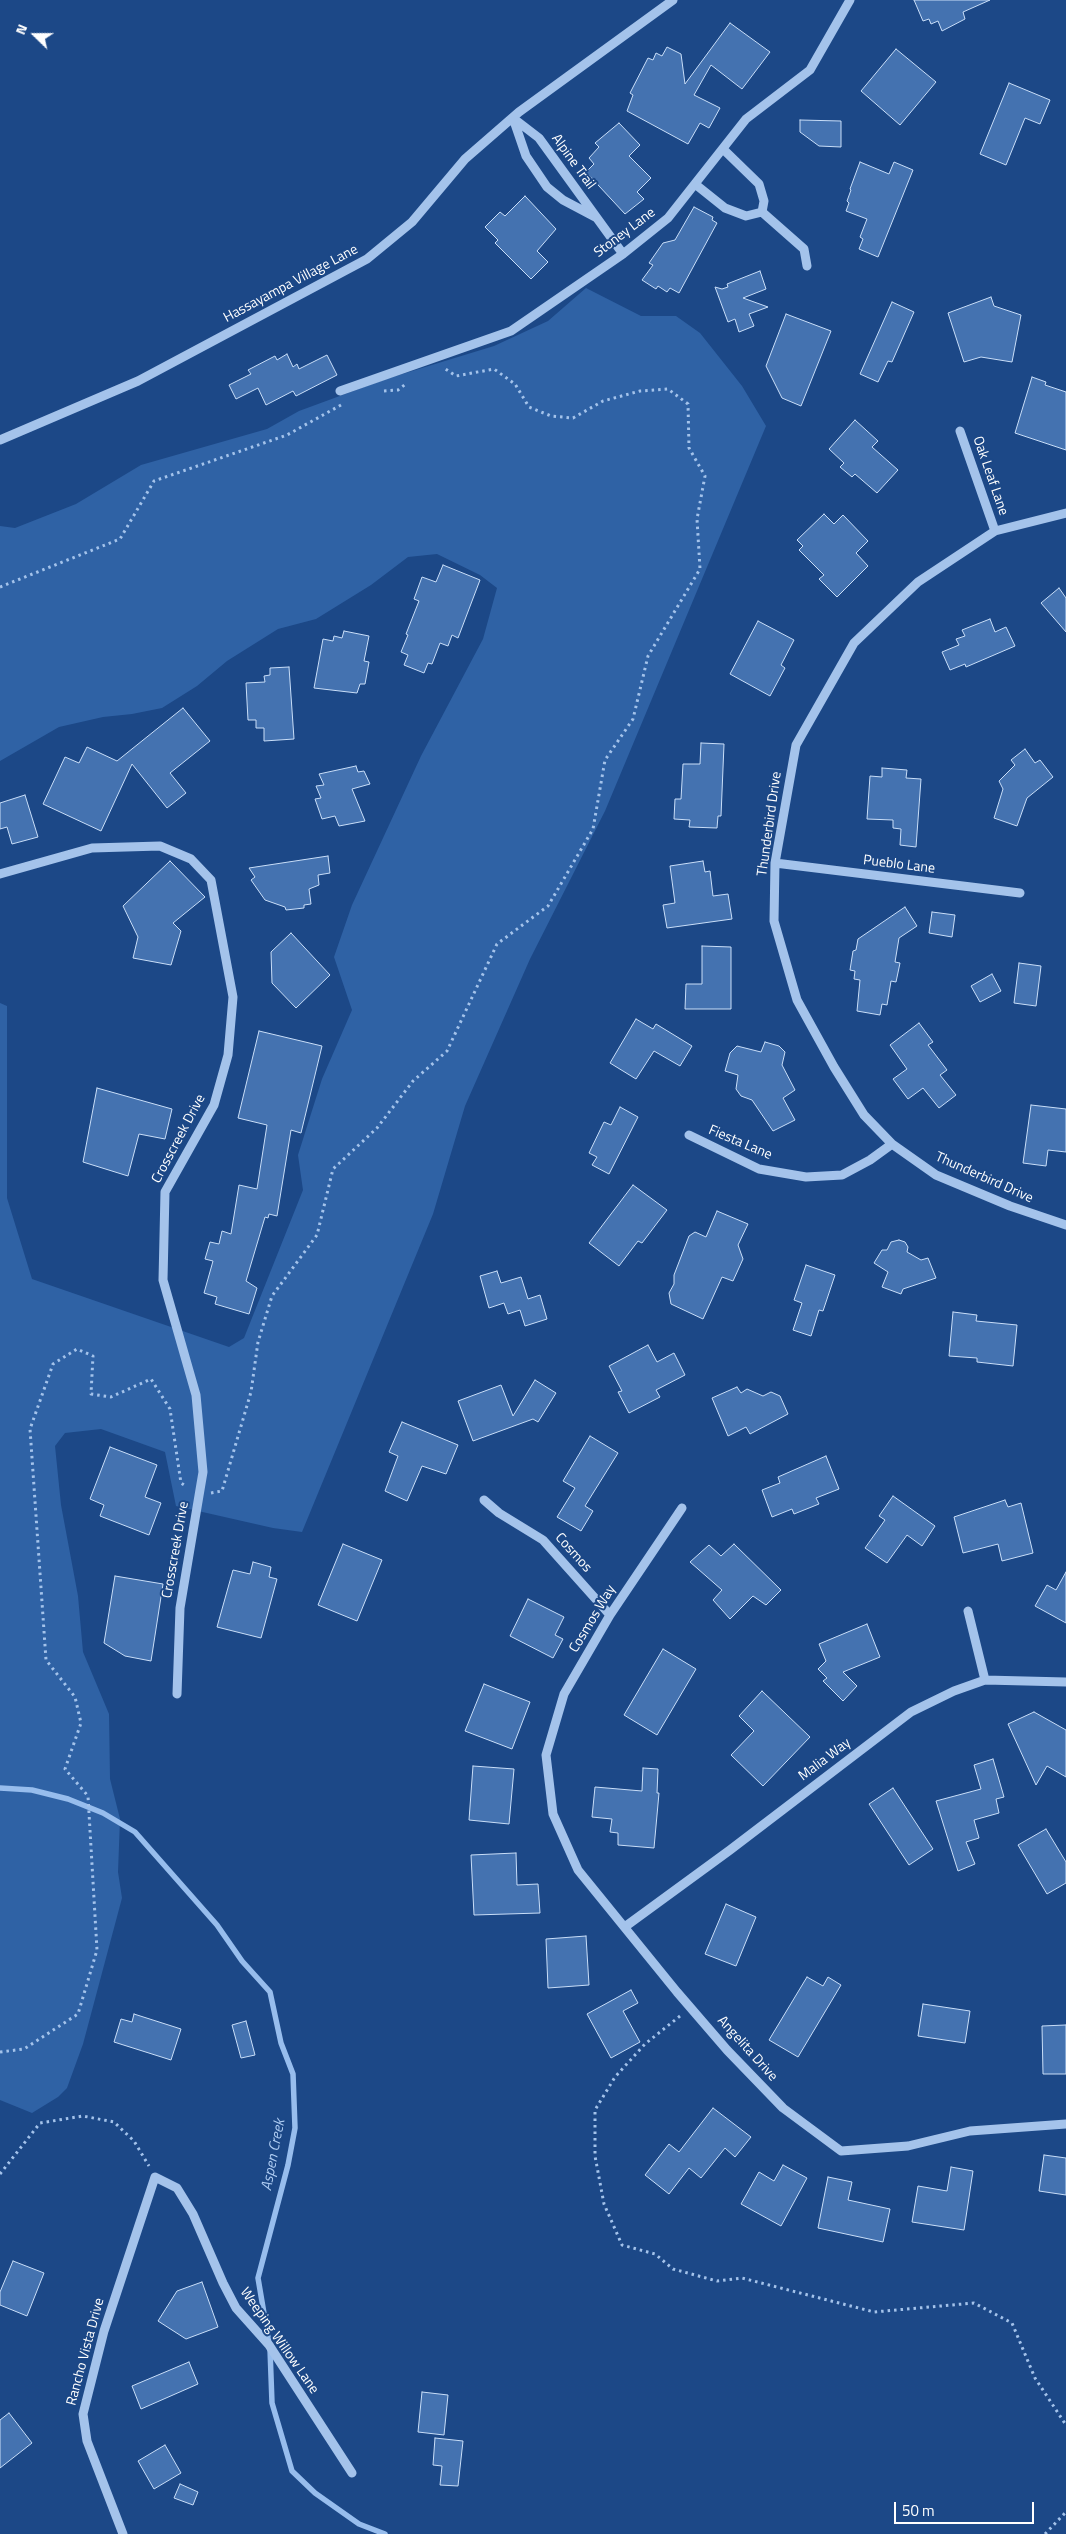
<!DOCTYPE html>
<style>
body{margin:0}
#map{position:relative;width:1066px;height:2534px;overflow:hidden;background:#1c4887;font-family:"Titillium Web",sans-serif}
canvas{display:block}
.north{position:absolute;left:10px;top:10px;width:50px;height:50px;-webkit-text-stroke:4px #1c4887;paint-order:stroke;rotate:292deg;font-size:14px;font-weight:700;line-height:20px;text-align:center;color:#fff}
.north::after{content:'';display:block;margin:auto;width:18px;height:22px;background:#fff;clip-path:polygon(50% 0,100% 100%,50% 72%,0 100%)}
.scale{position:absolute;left:894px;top:2502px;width:140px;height:22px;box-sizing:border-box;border:2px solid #fff;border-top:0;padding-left:6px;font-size:15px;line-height:18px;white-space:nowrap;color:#fff;-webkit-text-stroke:4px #1c4887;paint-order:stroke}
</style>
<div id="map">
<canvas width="1066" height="2534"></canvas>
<div class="north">N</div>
<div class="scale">50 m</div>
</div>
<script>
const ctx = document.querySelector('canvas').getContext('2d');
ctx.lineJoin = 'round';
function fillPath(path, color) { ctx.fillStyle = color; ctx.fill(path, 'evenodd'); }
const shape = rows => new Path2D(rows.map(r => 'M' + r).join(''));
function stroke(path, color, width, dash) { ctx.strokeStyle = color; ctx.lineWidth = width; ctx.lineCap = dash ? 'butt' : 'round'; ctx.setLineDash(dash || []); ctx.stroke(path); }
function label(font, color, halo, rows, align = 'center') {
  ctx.font = font + ' "Titillium Web",sans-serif'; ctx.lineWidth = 4; ctx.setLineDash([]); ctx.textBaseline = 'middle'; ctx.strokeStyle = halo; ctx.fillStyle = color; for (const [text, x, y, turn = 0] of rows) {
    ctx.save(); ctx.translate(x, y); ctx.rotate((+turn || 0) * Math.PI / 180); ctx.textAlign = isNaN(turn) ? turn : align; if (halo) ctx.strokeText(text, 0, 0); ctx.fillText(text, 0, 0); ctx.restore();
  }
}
fillPath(shape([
 [586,288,641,316,676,316,700,333,742,386,766,426,605,811,530,959,465,1106,433,1214,302,1532,273,1528,176,1506,165,1452,101,1429,65,1433,55,1446,61,1505,78,1596,83,1652,109,1714,110,1779,120,1819,118,1872,122,1898,83,2044,67,2088,58,2097,32,2113,0,2100,0,1003,7,1006,7,1198,32,1279,229,1347,244,1338,303,1190,298,1155,322,1079,352,1010,334,957,352,905,421,756,483,639,497,588,480,575,437,554,408,557,371,585,316,619,278,629,227,661,197,686,162,708,132,714,103,717,59,727,0,761,0,526,15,528,76,504,141,465,267,429,299,411,386,379,494,346,548,321]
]), '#2f62a5');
stroke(shape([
 [0,1788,32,1790,68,1799,103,1813,135,1832,217,1925,242,1961,270,1992,281,2043,293,2074,295,2128,288,2165,258,2278,270,2349,272,2403,292,2471,315,2493,359,2524,385,2534]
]), '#97bded', 5.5);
const building = shape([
 [914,0,990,0,963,12,965,19,942,31,938,21,931,24,929,19,923,21,914,0],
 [730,23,770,52,742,89,711,65,694,95,720,108,709,128,700,123,688,144,627,111,633,95,630,93,648,58,653,60,656,53,662,56,667,47,681,54,685,84,730,23],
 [896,49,936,82,900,125,861,91,896,49],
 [1009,83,1050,100,1040,124,1025,118,1006,165,980,154,1009,83],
 [800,120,841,121,841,147,819,146,800,132,800,120],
 [619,123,640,145,629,156,651,178,637,192,644,199,625,214,586,172,594,164,589,158,599,147,595,143,619,123],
 [860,162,889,174,894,162,913,170,878,257,859,249,863,239,860,237,867,219,846,211,849,203,847,201,851,190,850,189,860,162],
 [525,196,556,229,537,251,548,262,531,279,495,243,498,240,485,227,500,212,505,216,525,196],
 [694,207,713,217,712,220,717,223,679,293,670,288,667,292,658,286,656,289,642,280,653,265,649,263,663,243,675,240,694,207],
 [760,271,766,289,743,298,768,307,749,314,754,326,739,332,735,319,728,322,715,287,722,289,728,287,727,284,760,271],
 [991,297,994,306,1021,315,1012,362,981,357,964,362,948,313,991,297],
 [892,302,914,312,892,362,888,361,878,382,860,374,892,302],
 [786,314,831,331,801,406,782,398,766,366,786,314],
 [287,354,293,367,297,364,299,369,327,355,337,375,296,396,293,391,266,405,258,388,236,399,229,385,251,374,248,370,275,356,277,360,287,354],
 [1032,377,1046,382,1045,385,1066,392,1066,450,1015,433,1032,377],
 [855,420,878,441,872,447,898,470,877,493,855,474,852,477,840,467,844,463,829,449,855,420],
 [824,514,834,524,843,515,868,541,856,553,868,566,837,597,819,579,824,575,799,550,803,546,797,540,824,514],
 [443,565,480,580,458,638,452,635,448,646,440,643,432,664,428,663,424,673,404,665,408,655,401,652,408,635,406,634,419,601,414,599,422,577,436,582,443,565],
 [1059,588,1066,598,1066,632,1041,603,1059,588],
 [990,619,995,632,1006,627,1015,646,966,667,965,664,950,670,942,652,959,645,956,639,965,636,962,630,990,619],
 [758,621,794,640,781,665,785,668,770,696,730,674,758,621],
 [344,631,369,636,364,661,369,662,365,684,360,684,357,693,314,688,323,639,333,641,334,636,342,638,344,631],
 [289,667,294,739,264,741,264,728,256,728,256,720,248,720,246,683,265,682,264,676,270,675,270,668,289,667],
 [183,708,210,741,170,773,186,793,167,808,132,764,101,831,43,804,65,757,79,763,87,747,117,761,183,708],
 [701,743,724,744,721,816,718,816,717,828,689,827,690,820,674,819,675,799,681,799,683,764,700,764,701,743],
 [1025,749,1035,763,1040,760,1053,777,1027,798,1017,826,994,818,1003,789,999,781,1015,765,1011,760,1025,749],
 [356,766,358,772,364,771,370,784,352,789,365,821,339,826,335,816,322,819,315,799,321,798,316,786,324,785,319,774,356,766],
 [882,768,907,770,906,778,921,779,916,847,900,845,901,829,893,828,893,820,867,819,870,776,882,777,882,768],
 [25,795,38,837,12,844,7,827,0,829,0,803,25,795],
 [328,856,330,873,318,875,319,885,309,889,311,904,304,905,304,908,286,910,285,907,265,900,251,880,255,877,249,868,328,856],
 [170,861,205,897,173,923,181,931,171,965,133,958,138,937,123,906,170,861],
 [703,861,705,872,710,871,713,896,728,894,732,919,667,928,663,905,675,903,670,866,703,861],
 [905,907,917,926,899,938,895,962,900,963,896,982,891,981,887,1005,882,1004,880,1015,857,1011,860,980,854,979,855,971,850,970,853,951,856,950,858,939,905,907],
 [932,912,955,915,952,937,929,933,932,912],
 [291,933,330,975,296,1008,272,983,271,952,291,933],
 [702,946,731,947,731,1009,685,1009,686,984,702,984,702,946],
 [1019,963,1041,966,1036,1006,1014,1003,1019,963],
 [992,974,1001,991,980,1002,971,986,992,974],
 [636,1019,653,1029,656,1024,692,1046,680,1066,654,1051,636,1079,610,1063,636,1019],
 [919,1023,933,1042,928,1045,947,1070,940,1075,956,1095,939,1108,923,1088,908,1099,893,1079,907,1069,890,1045,919,1023],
 [259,1031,322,1046,301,1133,291,1130,277,1216,269,1214,268,1218,265,1217,246,1281,257,1288,249,1314,215,1304,217,1297,204,1293,213,1261,205,1259,210,1242,219,1244,222,1231,231,1234,239,1185,257,1189,267,1125,238,1118,259,1031],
 [765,1042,779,1046,785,1052,782,1065,795,1090,783,1098,795,1120,773,1131,752,1100,741,1096,736,1089,738,1075,725,1071,730,1053,737,1046,761,1052,765,1042],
 [97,1088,172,1109,165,1139,139,1134,128,1176,83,1162,97,1088],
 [1031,1105,1066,1109,1066,1152,1048,1150,1046,1166,1023,1163,1031,1105],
 [620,1107,638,1117,609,1174,592,1165,597,1157,589,1153,604,1122,611,1125,620,1107],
 [633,1185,667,1210,642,1243,638,1241,619,1266,589,1243,633,1185],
 [717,1211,748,1224,738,1245,743,1259,733,1281,722,1277,703,1319,671,1304,669,1293,674,1284,674,1275,689,1236,695,1232,706,1237,717,1211],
 [899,1240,905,1242,908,1247,907,1252,921,1260,928,1258,936,1278,903,1289,901,1294,882,1287,888,1272,874,1263,882,1250,887,1250,891,1242,899,1240],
 [806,1265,835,1275,823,1311,819,1310,811,1336,793,1330,802,1303,794,1300,806,1265],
 [497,1271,501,1283,521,1277,528,1299,540,1295,547,1319,525,1326,520,1310,508,1314,504,1303,489,1308,480,1276,497,1271],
 [953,1312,977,1315,976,1321,1017,1325,1013,1366,977,1362,977,1358,949,1356,953,1312],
 [648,1345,657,1362,674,1353,685,1375,656,1390,660,1397,629,1413,618,1392,622,1391,609,1366,648,1345],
 [535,1380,556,1393,538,1422,533,1419,473,1441,458,1401,501,1385,513,1416,535,1380],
 [737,1387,741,1393,747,1389,763,1396,771,1392,780,1396,788,1414,750,1434,746,1427,728,1436,712,1398,737,1387],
 [402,1422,458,1445,446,1474,422,1466,407,1501,385,1491,398,1456,389,1452,402,1422],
 [590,1436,618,1453,585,1506,593,1511,581,1531,557,1517,575,1488,563,1481,590,1436],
 [110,1447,157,1465,145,1497,161,1503,149,1535,100,1516,104,1505,90,1499,110,1447],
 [826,1456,839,1489,816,1498,819,1504,794,1514,792,1509,772,1517,762,1490,780,1483,778,1477,826,1456],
 [893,1496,935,1526,922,1546,907,1535,887,1563,865,1548,885,1520,879,1516,893,1496],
 [1005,1500,1008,1507,1021,1503,1033,1553,1002,1561,998,1544,963,1553,954,1517,1005,1500],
 [343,1544,382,1560,357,1621,318,1605,343,1544],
 [734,1544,781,1590,766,1605,753,1596,730,1619,713,1600,722,1590,690,1562,709,1545,721,1556,734,1544],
 [253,1562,271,1567,269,1577,277,1579,261,1638,217,1627,233,1570,250,1574,253,1562],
 [1066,1572,1066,1623,1035,1606,1047,1585,1056,1590,1066,1572],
 [115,1576,163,1584,151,1661,125,1656,104,1643,115,1576],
 [528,1599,564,1617,555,1635,563,1639,553,1658,510,1636,528,1599],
 [867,1624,880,1657,843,1672,857,1686,843,1701,823,1681,827,1678,818,1669,826,1661,819,1644,867,1624],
 [663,1649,696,1669,657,1735,624,1715,663,1649],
 [484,1684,530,1702,512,1749,465,1731,484,1684],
 [762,1691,810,1737,763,1786,731,1755,754,1731,739,1716,762,1691],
 [1034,1712,1066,1730,1066,1777,1047,1766,1036,1785,1008,1724,1034,1712],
 [993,1759,1004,1797,996,1799,999,1813,974,1820,979,1838,966,1842,975,1864,958,1871,936,1801,981,1789,974,1765,993,1759],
 [473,1766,514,1769,509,1824,469,1820,473,1766],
 [643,1768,658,1769,657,1793,659,1793,654,1848,618,1845,618,1833,610,1832,612,1819,592,1817,595,1787,642,1791,643,1768],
 [893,1788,933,1849,909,1865,869,1804,893,1788],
 [1046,1829,1066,1862,1066,1883,1047,1894,1018,1845,1046,1829],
 [516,1853,517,1885,538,1884,540,1913,474,1915,471,1855,516,1853],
 [726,1904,756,1917,736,1966,705,1954,726,1904],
 [586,1936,589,1985,548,1988,546,1939,586,1936],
 [807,1977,823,1986,828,1977,841,1985,798,2057,769,2040,807,1977],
 [631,1990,638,2003,623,2011,640,2042,611,2058,587,2014,631,1990],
 [923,2004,970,2011,965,2043,918,2036,923,2004],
 [134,2014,181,2029,171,2060,114,2042,121,2019,132,2022,134,2014],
 [246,2021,255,2055,241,2058,232,2025,246,2021],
 [1066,2025,1066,2074,1043,2074,1042,2026,1066,2025],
 [713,2108,751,2137,735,2157,725,2148,701,2178,689,2168,669,2194,645,2175,669,2144,679,2152,713,2108],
 [1044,2155,1066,2158,1066,2195,1039,2191,1044,2155],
 [783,2165,807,2178,781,2226,741,2204,759,2172,774,2181,783,2165],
 [951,2167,973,2171,964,2230,912,2222,918,2186,947,2191,951,2167],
 [828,2177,852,2182,848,2200,890,2209,883,2242,818,2228,828,2177],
 [13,2261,44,2273,27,2316,0,2305,0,2292,13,2261],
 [202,2282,218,2327,186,2339,158,2321,177,2291,202,2282],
 [189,2362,198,2384,141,2409,132,2386,189,2362],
 [422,2392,448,2395,444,2435,418,2432,422,2392],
 [9,2413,32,2443,0,2468,0,2420,9,2413],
 [435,2438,463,2441,458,2486,440,2485,442,2466,433,2465,435,2438],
 [165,2445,181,2473,154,2489,138,2461,165,2445],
 [180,2484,198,2492,193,2505,174,2498,180,2484]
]);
fillPath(building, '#4472b0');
stroke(building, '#c9def8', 1);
stroke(shape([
 [384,391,398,390,407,383],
 [0,587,120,539,154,481,287,435,341,405],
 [211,1493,222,1491,251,1392,258,1342,272,1296,317,1235,333,1169,377,1128,413,1081,447,1051,497,944,548,906,593,829,605,760,633,719,648,656,700,569,697,519,705,476,689,448,688,404,668,389,640,391,603,401,573,418,551,416,529,407,515,384,494,369,456,376,444,368],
 [680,2016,645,2044,615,2077,595,2110,595,2156,604,2204,622,2245,655,2254,673,2269,717,2281,742,2278,874,2312,974,2303,1012,2323,1035,2378,1066,2425],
 [0,2052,24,2049,78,2014,97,1950,88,1796,65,1769,81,1723,75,1697,46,1660,30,1429,53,1364,77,1349,93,1356,91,1394,111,1397,151,1379,170,1409,181,1483,187,1487],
 [0,2174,40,2123,83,2116,114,2122,134,2141,149,2166],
 [1045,2534,1066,2512]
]), '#a4c3eb', 3, [2.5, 4]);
stroke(shape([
 [695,184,725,208,746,216,762,212,764,201,759,184,723,149],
 [762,212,804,249,807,266],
 [597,218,563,200,547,187,526,156,513,118,539,138,623,254],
 [340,391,511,331,623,254,668,218,746,119,810,70,850,0],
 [960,431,995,531],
 [0,440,138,381,367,259,412,222,465,159,519,112,673,0],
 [1066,513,995,531,918,582,854,643,796,745,775,863,774,921,797,1000,834,1067,864,1115,892,1144,936,1175,1010,1206,1066,1225],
 [775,863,1020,893],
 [0,874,92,848,160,846,191,859,211,880,233,997,228,1055,214,1105,165,1192,163,1280,196,1395,203,1472,180,1608,177,1694],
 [689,1135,759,1169,806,1177,842,1175,870,1160,892,1144],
 [484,1500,499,1513,543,1540,610,1615],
 [682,1508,610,1615,564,1694,546,1755,553,1814,578,1870,677,1992,727,2050,783,2108,841,2151,908,2146,970,2131,1066,2124],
 [968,1611,985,1680],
 [626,1926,730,1850,911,1712,954,1691,985,1680,1066,1682],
 [123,2534,87,2441,83,2414,104,2331,155,2177,177,2188,193,2214,223,2283,236,2308,269,2345,352,2473]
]), '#a4c3eb', 9);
label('14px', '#fff', '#1c4887', [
 ["Alpine Trail",573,162,54],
 ["Stoney Lane",625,233,-37],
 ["Hassayampa Village Lane",291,284,-28],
 ["Oak Leaf Lane",990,476,71],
 ["Thunderbird Drive",770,824,-82],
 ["Pueblo Lane",899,865,7],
 ["Crosscreek Drive",179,1139,-62],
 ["Fiesta Lane",740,1143,23],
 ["Thunderbird Drive",984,1178,24],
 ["Crosscreek Drive",176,1550,-80],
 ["Cosmos",573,1553,48],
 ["Cosmos Way",593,1619,-59],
 ["Malia Way",825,1760,-37],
 ["Angelita Drive",747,2049,48],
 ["Weeping Willow Lane",279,2341,55],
 ["Rancho Vista Drive",86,2352,-75]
]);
label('italic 15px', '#afcdf3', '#1c4887', [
 ["Aspen Creek",274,2155,-79]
]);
</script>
